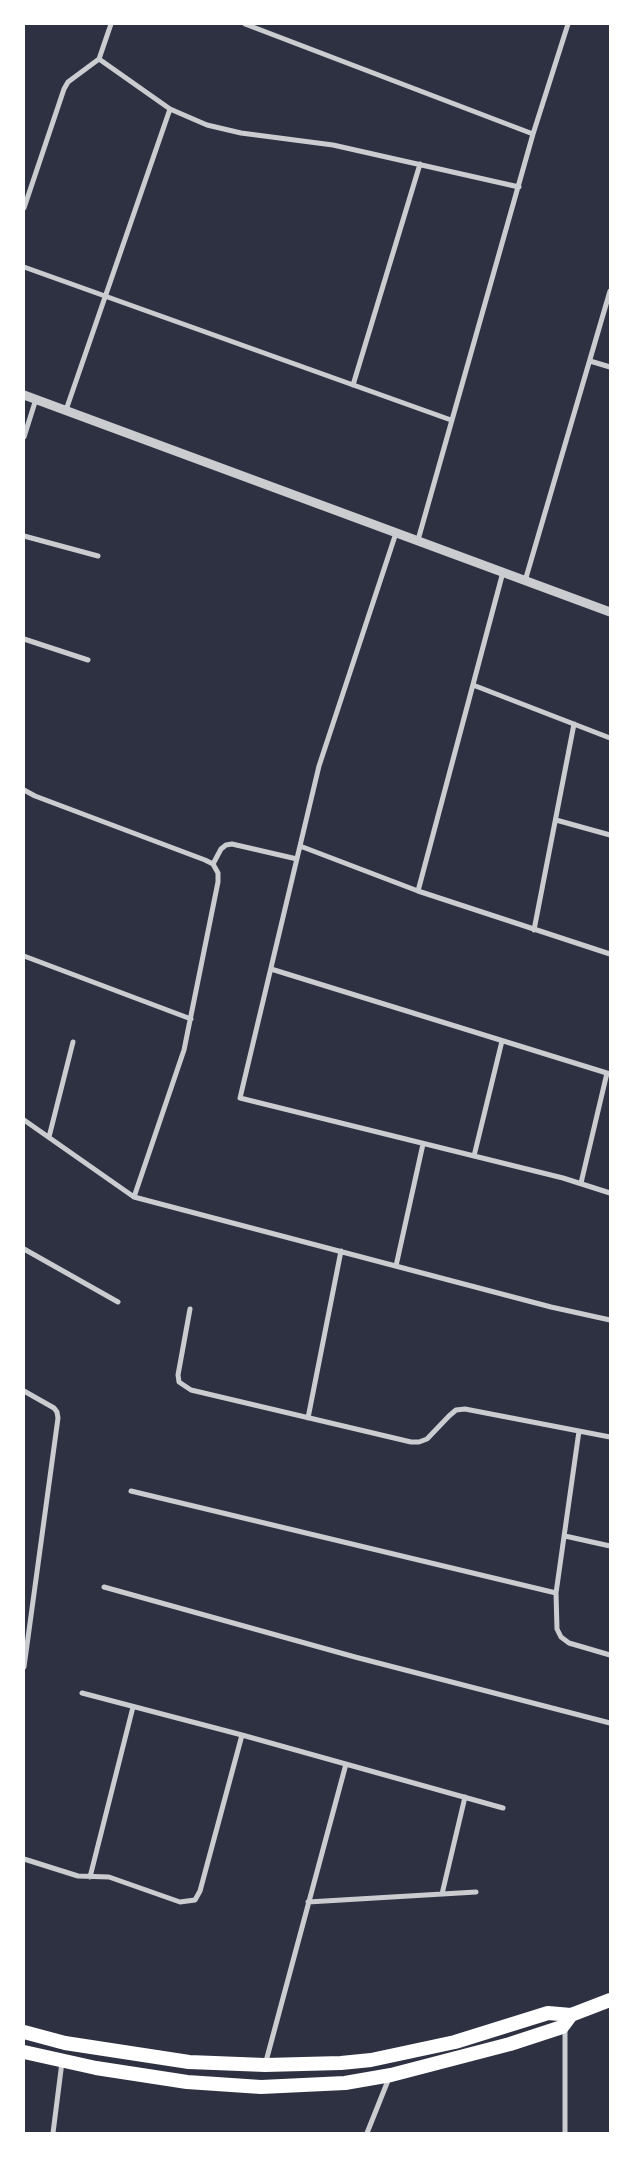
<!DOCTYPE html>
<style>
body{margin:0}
#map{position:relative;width:634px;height:2157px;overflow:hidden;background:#2d3142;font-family:Helvetica,sans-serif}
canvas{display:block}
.frame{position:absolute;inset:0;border:25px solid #fff;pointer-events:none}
</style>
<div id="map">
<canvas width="634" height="2157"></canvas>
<div class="frame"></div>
</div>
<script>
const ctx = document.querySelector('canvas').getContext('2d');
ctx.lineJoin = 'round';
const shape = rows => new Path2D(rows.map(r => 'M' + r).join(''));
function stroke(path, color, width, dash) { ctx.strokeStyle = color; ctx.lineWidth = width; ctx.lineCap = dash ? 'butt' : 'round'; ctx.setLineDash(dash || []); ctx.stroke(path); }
stroke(shape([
 [245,24,533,134],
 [99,59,170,109,207,125,241,133,333,145,519,187],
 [24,208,64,89,68,82,99,59,111,24],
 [24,267,451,420],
 [590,361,610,367],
 [353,385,420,164],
 [66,410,170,109],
 [24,437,36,399],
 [396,533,319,766,240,1098,563,1178,610,1193],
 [24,536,98,556],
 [418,540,533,134,568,24],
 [525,581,610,291],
 [24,639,88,660],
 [473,685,610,738],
 [24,790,35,796,205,860,213,864,218,873,218,882,184,1050,134,1197],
 [556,820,610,835],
 [300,846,418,891,610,954],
 [213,864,221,849,226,845,232,844,297,859],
 [418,891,503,572],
 [534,930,574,724],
 [24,956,191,1019],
 [271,969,610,1074],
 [24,1120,134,1197,551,1307,610,1320],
 [49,1137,73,1042],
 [474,1156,502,1041],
 [581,1183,607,1073],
 [24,1249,118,1302],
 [396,1266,423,1144],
 [190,1309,178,1375,179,1382,191,1390,411,1442,419,1442,427,1439,449,1416,456,1410,465,1409,610,1437],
 [24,1391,54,1408,57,1412,58,1418,24,1667],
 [308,1418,341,1251],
 [579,1431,556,1593,557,1629,561,1637,569,1643,610,1655],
 [131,1491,556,1593],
 [565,1536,610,1546],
 [104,1587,355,1657,610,1723],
 [82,1693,242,1735,503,1808],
 [24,1859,78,1876,109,1877,180,1902,195,1900,200,1891,242,1735],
 [90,1877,133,1707],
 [442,1894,465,1797],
 [308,1902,476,1892],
 [265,2065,346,1764],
 [53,2133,62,2062],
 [367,2133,389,2078],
 [565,2133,565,2026]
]), '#caccd0', 5);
stroke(shape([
 [24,395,610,612]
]), '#caccd0', 9);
stroke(shape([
 [24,2032,65,2043,189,2062,265,2065,341,2063,371,2060,455,2042,548,2013,571,2015,610,2000],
 [24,2052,96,2068,187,2082,261,2087,345,2083,391,2075,510,2044,562,2027,571,2015]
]), '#fff', 14);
</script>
